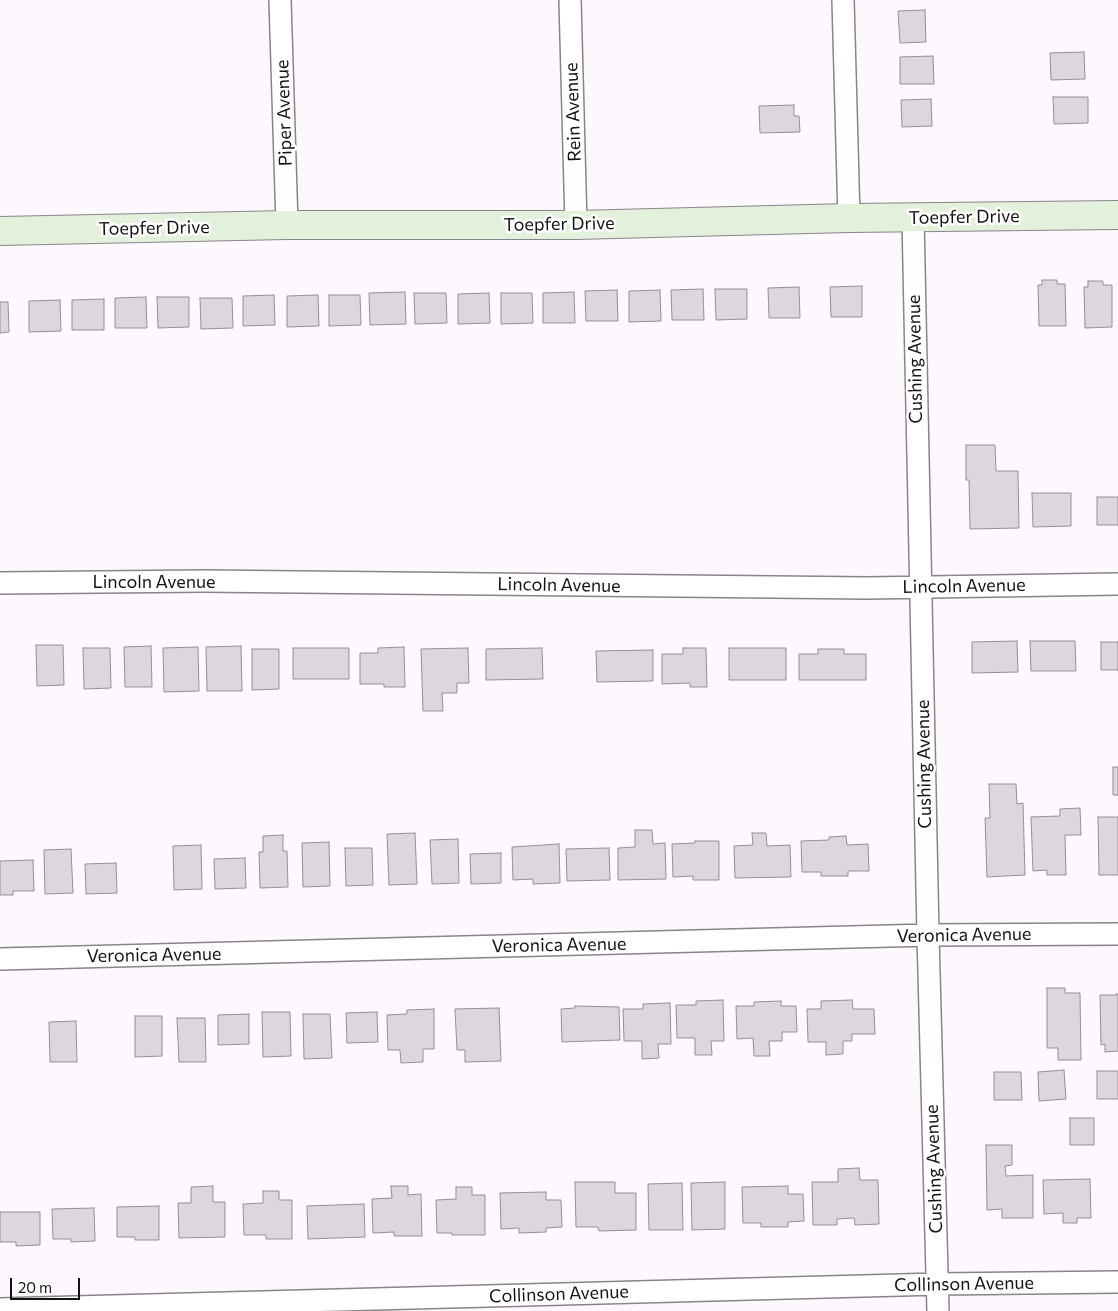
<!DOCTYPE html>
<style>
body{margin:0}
#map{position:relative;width:1118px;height:1311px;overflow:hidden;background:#fdf8fd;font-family:Commissioner,sans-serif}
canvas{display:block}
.scale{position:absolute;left:10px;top:1278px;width:70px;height:22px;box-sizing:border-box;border:2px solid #141314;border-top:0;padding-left:6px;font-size:15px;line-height:18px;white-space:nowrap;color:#141314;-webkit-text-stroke:4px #fff;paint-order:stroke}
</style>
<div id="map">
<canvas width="1118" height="1311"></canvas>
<div class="scale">20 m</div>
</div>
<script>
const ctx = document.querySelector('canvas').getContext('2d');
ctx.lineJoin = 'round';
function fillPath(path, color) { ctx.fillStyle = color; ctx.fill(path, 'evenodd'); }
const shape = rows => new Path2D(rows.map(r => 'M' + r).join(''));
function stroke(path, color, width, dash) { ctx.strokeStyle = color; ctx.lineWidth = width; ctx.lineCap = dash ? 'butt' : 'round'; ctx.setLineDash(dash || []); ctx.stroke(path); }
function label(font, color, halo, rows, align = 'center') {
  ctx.font = font + ' Commissioner,sans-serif'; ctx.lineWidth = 5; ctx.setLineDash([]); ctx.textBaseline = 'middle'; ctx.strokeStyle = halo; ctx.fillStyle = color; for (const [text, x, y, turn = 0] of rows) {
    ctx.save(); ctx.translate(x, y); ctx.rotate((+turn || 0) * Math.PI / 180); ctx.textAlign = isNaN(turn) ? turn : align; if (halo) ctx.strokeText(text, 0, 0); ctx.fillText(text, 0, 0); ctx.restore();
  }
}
const building = shape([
 [925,10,926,42,900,43,898,11,925,10],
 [1084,52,1085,79,1051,80,1050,53,1084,52],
 [933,56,934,84,900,84,900,57,933,56],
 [1053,97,1088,97,1088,123,1054,124,1053,97],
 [931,99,932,126,902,127,901,100,931,99],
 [794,105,794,116,799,116,800,132,760,133,759,106,794,105],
 [1042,280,1057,280,1057,284,1065,284,1066,326,1039,326,1038,285,1042,285,1042,280],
 [1088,281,1103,281,1103,285,1112,285,1112,327,1085,328,1084,287,1088,287,1088,281],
 [862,286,862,317,831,317,830,287,862,286],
 [799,287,800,318,769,318,768,288,799,287],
 [703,289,704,320,672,320,671,290,703,289],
 [715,289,747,289,747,319,716,320,715,289],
 [617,290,618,321,586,321,585,291,617,290],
 [660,290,661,321,629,322,629,291,660,290],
 [405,292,406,324,370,325,369,293,405,292],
 [574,292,575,323,543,323,543,293,574,292],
 [414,293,446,293,447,323,415,324,414,293],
 [489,293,490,323,458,324,458,294,489,293],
 [501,293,532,293,533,323,501,324,501,293],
 [274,295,275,325,243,326,243,296,274,295],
 [318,295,319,326,287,327,287,296,318,295],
 [329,295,360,295,361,325,329,326,329,295],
 [146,297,147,328,115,328,115,298,146,297],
 [157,297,189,297,189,327,158,328,157,297],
 [200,298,232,298,233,328,201,329,200,298],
 [104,299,104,330,72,330,72,300,104,299],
 [60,300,61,331,29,332,29,301,60,300],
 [0,302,8,302,9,332,0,333,0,302],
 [966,445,995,445,996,471,1018,471,1019,528,970,529,969,480,966,480,966,445],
 [1032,493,1071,493,1071,526,1033,527,1032,493],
 [1097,497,1118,497,1118,525,1097,525,1097,497],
 [1017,641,1018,672,972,673,972,642,1017,641],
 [1030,641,1075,641,1076,671,1031,671,1030,641],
 [1101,642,1118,642,1118,670,1101,670,1101,642],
 [36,645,63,645,64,685,37,686,36,645],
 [151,646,152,687,125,687,124,647,151,646],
 [241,646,242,691,207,691,206,647,241,646],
 [198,647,199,691,164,692,163,648,198,647],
 [404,647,405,687,384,687,384,684,360,684,360,653,378,653,378,648,404,647],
 [83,648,110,648,111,688,84,689,83,648],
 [293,648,349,648,349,679,293,679,293,648],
 [468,648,469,683,457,683,457,693,442,693,443,711,423,711,421,649,468,648],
 [542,648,543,679,486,680,486,649,542,648],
 [683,648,706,648,707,687,690,687,690,683,662,684,662,654,683,654,683,648],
 [729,648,786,648,786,680,729,680,729,648],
 [252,649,279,649,279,689,252,690,252,649],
 [818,649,844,649,844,654,866,654,866,680,799,680,799,654,818,654,818,649],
 [653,650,653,681,597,682,596,651,653,650],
 [1113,767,1118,767,1118,795,1113,795,1113,767],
 [989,784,1016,784,1017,804,1023,803,1025,875,987,877,985,818,990,818,989,784],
 [1080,808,1081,835,1065,835,1066,875,1047,875,1047,870,1033,871,1031,817,1060,816,1060,809,1080,808],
 [1098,817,1118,817,1118,875,1099,875,1098,817],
 [635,830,652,830,653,844,665,843,666,879,618,880,618,848,635,847,635,830],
 [415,833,417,884,389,885,387,834,415,833],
 [752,833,766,833,767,846,790,845,791,877,735,878,734,846,753,845,752,833],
 [283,835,283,851,287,851,288,887,260,888,259,852,263,852,263,836,283,835],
 [846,836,847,845,868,844,869,871,848,871,848,876,821,876,821,872,802,872,801,841,829,840,829,837,846,836],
 [458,839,459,883,432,884,430,840,458,839],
 [695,841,719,841,719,880,693,880,693,876,673,877,672,844,695,843,695,841],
 [329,842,330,886,303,887,302,843,329,842],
 [559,844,560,883,533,884,533,879,513,880,512,847,559,844],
 [201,845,202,889,174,890,173,846,201,845],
 [345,848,372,848,373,885,346,886,345,848],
 [609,848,610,880,567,881,566,849,609,848],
 [71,849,73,893,45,894,44,850,71,849],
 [501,853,501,883,471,884,470,854,501,853],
 [245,858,246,888,215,889,214,859,245,858],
 [33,860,34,891,13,891,13,895,0,895,0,861,33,860],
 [116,863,117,893,86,894,85,864,116,863],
 [1047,988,1065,988,1065,993,1080,993,1081,1060,1058,1060,1058,1048,1047,1048,1047,988],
 [1116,994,1118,994,1118,1051,1105,1052,1105,1044,1101,1045,1100,995,1116,995,1116,994],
 [723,1000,724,1041,711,1041,712,1055,695,1055,695,1038,677,1038,676,1005,696,1005,696,1001,723,1000],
 [852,1000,853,1009,874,1009,875,1034,852,1034,852,1041,843,1041,843,1054,826,1055,826,1042,808,1042,807,1009,821,1009,821,1001,852,1000],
 [781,1001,781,1006,796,1006,797,1032,782,1032,782,1041,769,1041,770,1056,754,1056,753,1038,737,1039,736,1006,754,1006,754,1002,781,1001],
 [670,1003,671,1044,658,1044,659,1058,642,1059,642,1041,624,1041,623,1009,643,1009,643,1004,670,1003],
 [575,1006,619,1007,620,1040,562,1042,561,1009,575,1008,575,1006],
 [499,1008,501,1061,465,1062,465,1050,457,1050,455,1009,499,1008],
 [434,1009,434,1049,423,1049,423,1062,401,1063,400,1050,388,1050,387,1015,407,1014,407,1010,434,1009],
 [262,1012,290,1012,291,1056,263,1057,262,1012],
 [377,1012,378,1042,347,1043,346,1013,377,1012],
 [249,1014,249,1044,218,1045,218,1015,249,1014],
 [303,1014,330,1014,332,1058,304,1059,303,1014],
 [135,1016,162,1016,162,1056,135,1057,135,1016],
 [177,1018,205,1018,206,1062,179,1062,177,1018],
 [76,1021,77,1062,50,1062,49,1022,76,1021],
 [1064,1070,1066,1099,1039,1101,1038,1072,1064,1070],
 [1097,1071,1118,1071,1118,1099,1097,1099,1097,1071],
 [994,1072,1021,1072,1022,1100,994,1100,994,1072],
 [1070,1118,1094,1118,1094,1145,1070,1145,1070,1118],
 [986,1145,1012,1145,1012,1165,1005,1166,1006,1176,1033,1175,1033,1218,1002,1218,1002,1209,987,1210,986,1145],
 [859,1168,860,1180,878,1180,879,1224,855,1225,854,1218,837,1219,837,1225,813,1225,812,1182,838,1182,838,1169,859,1168],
 [1090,1179,1091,1218,1077,1218,1077,1223,1063,1223,1063,1213,1044,1214,1043,1180,1090,1179],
 [575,1182,615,1182,615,1193,636,1193,636,1230,599,1231,598,1227,576,1227,575,1182],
 [725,1182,725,1229,692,1230,691,1183,725,1182],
 [682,1183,683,1230,649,1230,648,1184,682,1183],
 [213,1186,213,1202,225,1202,225,1237,179,1238,178,1203,191,1203,191,1187,213,1186],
 [391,1186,408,1186,408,1195,421,1194,422,1236,394,1236,394,1232,373,1233,372,1199,392,1198,391,1186],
 [788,1186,788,1194,803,1194,804,1221,788,1222,788,1227,761,1227,761,1223,743,1223,742,1187,788,1186],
 [456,1187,472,1187,472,1195,485,1195,485,1235,452,1235,452,1233,437,1233,436,1200,456,1199,456,1187],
 [263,1191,279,1191,279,1200,292,1200,292,1239,266,1239,266,1235,244,1235,243,1204,263,1203,263,1191],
 [546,1192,546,1200,561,1200,562,1227,546,1228,546,1232,519,1233,519,1228,501,1229,500,1193,546,1192],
 [364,1204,365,1237,308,1239,307,1206,364,1204],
 [159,1206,159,1240,135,1240,135,1237,117,1237,117,1207,159,1206],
 [94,1208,95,1241,71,1242,71,1239,53,1239,52,1209,94,1208],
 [0,1212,40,1212,40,1245,16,1246,16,1242,0,1242,0,1212]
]);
fillPath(building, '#dcd7dc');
stroke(building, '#938f94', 1);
const street = shape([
 [280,0,287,225],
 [570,0,576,225],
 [843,0,849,218],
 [913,218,928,935,938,1311],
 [0,583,203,581,868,588,1118,584],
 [0,959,928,935,1118,934],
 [0,1309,938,1284,1118,1282]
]);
const secondary = shape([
 [0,231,287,225,576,225,849,218,1118,215]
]);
stroke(street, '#898489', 24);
stroke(secondary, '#898489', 30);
stroke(street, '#fff', 21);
stroke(secondary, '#e3f0db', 28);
label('18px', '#141314', '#fff', [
 ["Rein Avenue",573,112,-92],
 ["Piper Avenue",284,113,-92],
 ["Toepfer Drive",964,217,-1],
 ["Toepfer Drive",559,224,-1],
 ["Toepfer Drive",154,228,-1],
 ["Cushing Avenue",915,359,-91],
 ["Lincoln Avenue",154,582],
 ["Lincoln Avenue",559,585,1],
 ["Lincoln Avenue",964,586,-1],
 ["Cushing Avenue",924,764,-91],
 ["Veronica Avenue",964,935,-1],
 ["Veronica Avenue",559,945,-1],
 ["Veronica Avenue",154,955,-1],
 ["Cushing Avenue",934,1169,-92],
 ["Collinson Avenue",964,1284,-1],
 ["Collinson Avenue",559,1294,-2]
]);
</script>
